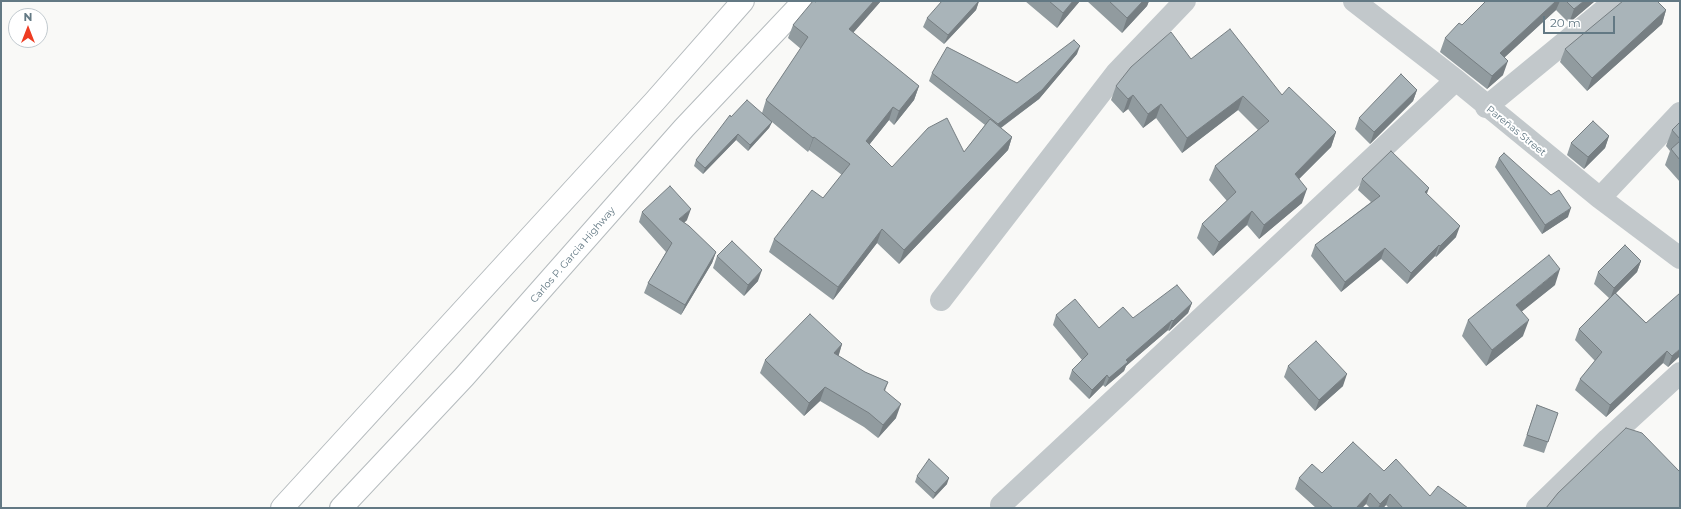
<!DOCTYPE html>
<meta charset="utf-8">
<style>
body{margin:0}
#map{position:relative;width:1681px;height:509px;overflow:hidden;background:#f9f9f7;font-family:Montserrat,sans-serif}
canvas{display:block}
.frame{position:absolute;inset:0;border:2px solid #637984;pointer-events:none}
.north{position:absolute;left:8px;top:8px;width:40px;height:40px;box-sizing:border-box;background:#fff;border:1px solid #c1c9ce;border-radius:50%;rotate:0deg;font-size:11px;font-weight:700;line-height:16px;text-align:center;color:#637984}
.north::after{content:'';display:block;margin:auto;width:14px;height:18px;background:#ee3c22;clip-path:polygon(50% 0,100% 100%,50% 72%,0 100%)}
.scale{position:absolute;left:1543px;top:16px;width:72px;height:18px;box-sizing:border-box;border:2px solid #637984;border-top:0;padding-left:5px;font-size:12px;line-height:14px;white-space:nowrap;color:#637984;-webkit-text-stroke:3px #fff;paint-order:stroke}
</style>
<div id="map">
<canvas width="1681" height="509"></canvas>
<div class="frame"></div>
<div class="north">N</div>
<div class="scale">20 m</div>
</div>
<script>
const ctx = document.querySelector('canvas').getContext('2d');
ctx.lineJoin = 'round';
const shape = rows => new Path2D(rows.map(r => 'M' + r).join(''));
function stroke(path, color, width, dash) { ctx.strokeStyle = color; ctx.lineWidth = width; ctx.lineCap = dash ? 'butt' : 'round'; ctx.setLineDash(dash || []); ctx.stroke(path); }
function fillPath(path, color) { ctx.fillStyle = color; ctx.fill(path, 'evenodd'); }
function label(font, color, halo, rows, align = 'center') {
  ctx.font = font + ' Montserrat,sans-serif'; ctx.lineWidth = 4; ctx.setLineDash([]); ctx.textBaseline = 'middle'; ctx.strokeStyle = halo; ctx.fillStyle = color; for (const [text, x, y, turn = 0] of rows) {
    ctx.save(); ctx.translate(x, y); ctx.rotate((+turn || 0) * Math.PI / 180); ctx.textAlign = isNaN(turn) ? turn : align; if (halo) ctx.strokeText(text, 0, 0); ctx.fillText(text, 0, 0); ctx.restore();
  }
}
const highway = shape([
 [282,508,655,101,743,1],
 [341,508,464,377,684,128,804,1]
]);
stroke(highway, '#b5bbbe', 24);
stroke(shape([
 [1354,1,1456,80,1600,198,1680,258],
 [1486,107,1615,1],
 [1600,198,1680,113],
 [941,300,1117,72,1185,1],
 [1001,505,1456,80],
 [1537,508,1608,439,1680,373]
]), '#c2c8cb', 22);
stroke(highway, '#fff', 22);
fillPath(shape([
 [817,1,881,1,853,33,919,86,914,100,894,125,889,120,869,145,892,167,964,152,985,125,929,81,932,73,1017,83,1077,54,1039,99,1001,128,1012,137,1008,150,899,264,877,243,833,300,769,252,774,239,823,198,842,175,809,150,808,152,772,122,769,128,748,151,736,140,703,174,694,166,696,160,731,117,762,113,766,100,801,49,788,38,793,25],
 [979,1,976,10,944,44,923,27,927,18],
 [1025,1,1080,1,1057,28],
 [1087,1,1149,1,1147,6,1122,33],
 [1486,1,1595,1,1569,23,1556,10,1504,58,1503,75,1487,89,1440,52,1445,38,1462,25],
 [1666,10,1662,24,1587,91,1560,62,1565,49],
 [1191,59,1282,95,1336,132,1331,147,1299,179,1302,203,1259,239,1247,225,1213,256,1197,238,1202,224,1227,201,1209,180,1215,166,1258,130,1238,110,1182,153,1156,118,1143,128,1128,109,1123,113,1111,100,1116,86],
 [1417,90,1413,101,1370,144,1355,129,1359,118],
 [1680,122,1680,182,1665,165,1670,151,1666,146,1672,130],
 [1609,136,1605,148,1584,169,1567,155,1571,143],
 [1499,158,1568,217,1542,234,1495,167],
 [1362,179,1456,237,1436,257,1435,256,1407,284,1381,259,1341,292,1311,256,1315,245,1371,202,1358,190],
 [642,212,687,220,684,223,716,252,712,263,681,315,644,293,648,283,666,252,639,222],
 [717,256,758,281,744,296,713,268],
 [1641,261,1637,272,1616,293,1680,356,1668,367,1663,363,1606,417,1575,390,1580,379,1595,361,1575,340,1579,329,1609,298,1594,284,1598,272],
 [1555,285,1522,311,1523,336,1486,366,1462,336,1468,320],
 [1192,303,1188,313,1169,331,1168,330,1126,366,1124,371,1105,387,1103,385,1089,399,1069,379,1072,370,1082,360,1053,325,1056,315,1099,328,1133,318],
 [842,344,838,356,865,372,888,382,885,391,896,418,878,438,864,427,820,401,804,416,760,373,765,360],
 [1288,366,1343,386,1315,411,1284,377],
 [1537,405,1558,413,1544,453,1523,446],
 [1384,471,1430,496,1468,508,1389,508,1386,505,1383,508,1370,508,1366,504,1362,508,1316,508,1295,489,1299,478,1322,473],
 [917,476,947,484,933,499,915,482]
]), '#919b9f');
fillPath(shape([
 [874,1,881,1,844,43,849,29],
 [979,1,976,10,944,44,948,35],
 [1073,1,1080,1,1057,28,1063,13],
 [1143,1,1149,1,1147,6,1122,33,1127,18],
 [1556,1,1560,1,1556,10,1495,66,1500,53],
 [1584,1,1595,1,1569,23,1574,9],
 [1666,10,1662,24,1587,91,1592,78],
 [1080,46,1077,54,1039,99,995,132,998,124],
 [1508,61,1503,75,1487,89,1492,76],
 [919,86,914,100,894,125,899,111],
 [1417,90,1413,101,1370,144,1374,132],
 [1133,95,1128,109,1123,113,1128,99],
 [1243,96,1238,110,1182,153,1187,138],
 [1161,104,1156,118,1143,128,1148,114],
 [893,107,889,120,861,155,866,141],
 [772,122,769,128,748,151,750,145],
 [1336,132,1331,147,1290,188,1295,174],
 [738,134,736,140,703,174,705,168],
 [1609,136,1605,148,1584,169,1588,157],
 [814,137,809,150,808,152,813,138],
 [1012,137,1008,150,899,264,904,250],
 [1429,188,1425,199,1425,192],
 [1307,189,1302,203,1259,239,1264,225],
 [1571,208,1568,217,1542,234,1545,225],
 [691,209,687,220,675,230,679,219],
 [1252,211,1247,225,1213,256,1219,242],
 [1460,226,1456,237,1436,257,1440,246],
 [882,229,877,243,833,300,838,287],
 [1439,245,1435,256,1407,284,1411,273],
 [1385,248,1381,259,1341,292,1345,282],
 [716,252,712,263,681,315,685,305],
 [1641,261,1637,272,1610,299,1614,288],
 [1560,269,1555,285,1510,321,1516,305],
 [762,270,758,281,744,296,748,285],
 [1192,303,1188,313,1169,331,1173,321],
 [1172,320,1168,330,1126,366,1124,371,1105,387,1109,378,1126,360],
 [1529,320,1523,336,1486,366,1492,350],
 [842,344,838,358,834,353],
 [1680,349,1680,356,1668,367,1672,356],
 [1667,351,1663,363,1606,417,1610,405],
 [1347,374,1343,386,1315,411,1319,400],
 [1107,375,1103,385,1089,399,1092,390],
 [825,387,820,401,804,416,809,403],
 [901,404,896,418,878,438,883,425],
 [949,478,947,484,933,499,935,493],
 [1370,493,1366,504,1362,508,1356,508],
 [1390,494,1386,505,1383,508,1378,508,1380,504]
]), '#767e82');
const building = shape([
 [813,1,816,2,817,1,874,1,849,29,919,86,899,111,893,107,866,141,892,167,928,128,947,118,964,152,990,119,1012,137,904,250,882,229,838,287,774,239,812,190,823,198,850,164,814,137,813,138,766,100,808,37,793,25,813,1],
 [942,1,979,1,948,35,927,18,942,1],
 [1049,1,1073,1,1063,13,1049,1],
 [1109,1,1143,1,1127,18,1109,1],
 [1486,1,1556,1,1500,53,1508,61,1492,76,1445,38,1459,23,1462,25,1486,1],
 [1566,1,1584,1,1574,9,1566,1],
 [1623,1,1657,1,1666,10,1592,78,1565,49,1623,1],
 [1230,29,1282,95,1289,87,1336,132,1295,174,1307,189,1264,225,1252,211,1219,242,1202,224,1236,192,1215,166,1269,121,1243,96,1187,138,1161,104,1148,114,1133,95,1128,99,1116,86,1131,67,1171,32,1191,59,1230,29],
 [1074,40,1080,46,1042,90,998,124,932,73,947,47,1017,83,1074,40],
 [1401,74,1417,90,1374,132,1359,118,1401,74],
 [747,100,772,122,750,145,738,134,705,168,696,160,730,115,731,117,747,100],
 [1593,121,1609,136,1588,157,1571,143,1593,121],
 [1680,122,1680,139,1672,130,1680,122],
 [1680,141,1680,160,1671,149,1680,141],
 [1391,151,1429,188,1425,192,1460,226,1440,246,1439,245,1411,273,1385,248,1345,282,1315,245,1380,196,1362,179,1391,151],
 [1504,153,1551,195,1559,190,1571,208,1545,225,1499,158,1504,153],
 [670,186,691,209,679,219,689,226,716,252,685,305,648,283,672,243,642,212,670,186],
 [732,241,762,270,748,285,717,256,732,241],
 [1625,245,1641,261,1614,288,1598,272,1625,245],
 [1549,255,1560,269,1516,305,1529,320,1492,350,1468,320,1549,255],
 [1177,285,1192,303,1173,321,1172,320,1126,360,1128,362,1109,378,1107,375,1092,390,1072,370,1088,354,1056,315,1075,299,1099,328,1123,307,1133,318,1177,285],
 [1615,293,1646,323,1680,293,1680,349,1672,356,1667,351,1610,405,1580,379,1602,352,1579,329,1615,293],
 [810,314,842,344,834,353,865,372,888,382,884,390,901,404,883,425,869,413,825,387,809,403,765,360,810,314],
 [1316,341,1347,374,1319,400,1288,366,1316,341],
 [1537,405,1558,413,1548,442,1527,435,1537,405],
 [1626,428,1642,433,1680,472,1680,508,1546,508,1558,493,1626,428],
 [1353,442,1384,471,1396,459,1430,496,1438,486,1468,508,1403,508,1390,494,1380,504,1370,493,1356,508,1333,508,1299,478,1312,464,1322,473,1353,442],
 [929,459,949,478,935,493,917,476,929,459]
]);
fillPath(building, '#a9b4b9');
stroke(building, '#767e82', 1);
label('10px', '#637984', '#fff', [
 ["Pareñas Street",1516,131,39],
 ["Carlos P. Garcia Highway",573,255,-49]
]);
</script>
